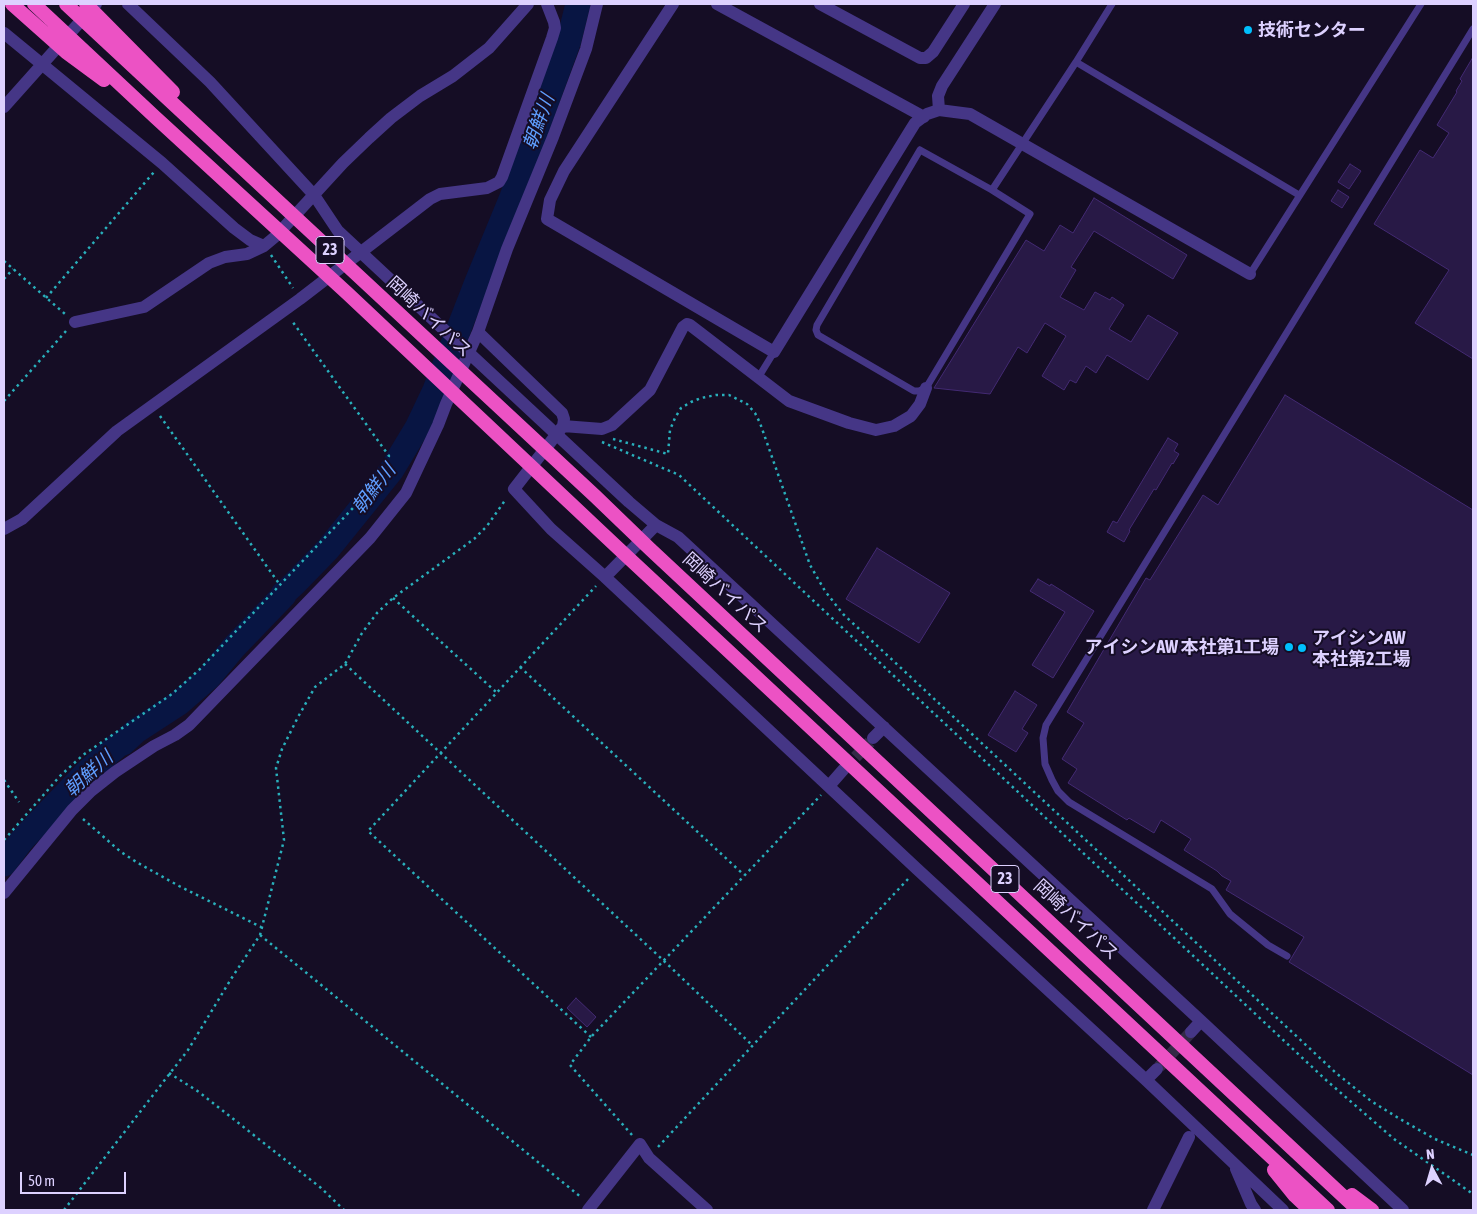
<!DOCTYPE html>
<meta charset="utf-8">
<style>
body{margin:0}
#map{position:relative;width:1477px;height:1214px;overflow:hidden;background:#150d25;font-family:"Asap Condensed",sans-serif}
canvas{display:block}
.frame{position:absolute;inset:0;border:5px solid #ddd1ff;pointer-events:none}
.north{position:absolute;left:1407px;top:1144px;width:50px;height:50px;-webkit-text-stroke:4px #150d25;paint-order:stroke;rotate:354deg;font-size:14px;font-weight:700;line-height:20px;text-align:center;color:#ddd1ff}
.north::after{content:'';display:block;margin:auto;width:18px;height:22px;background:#ddd1ff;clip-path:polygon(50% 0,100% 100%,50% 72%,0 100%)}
.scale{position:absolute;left:20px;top:1172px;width:106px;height:22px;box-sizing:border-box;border:2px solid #ddd1ff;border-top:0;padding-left:6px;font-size:15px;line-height:18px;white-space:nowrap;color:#ddd1ff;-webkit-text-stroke:4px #150d25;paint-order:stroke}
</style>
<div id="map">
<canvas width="1477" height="1214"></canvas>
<div class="frame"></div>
<div class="north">N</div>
<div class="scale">50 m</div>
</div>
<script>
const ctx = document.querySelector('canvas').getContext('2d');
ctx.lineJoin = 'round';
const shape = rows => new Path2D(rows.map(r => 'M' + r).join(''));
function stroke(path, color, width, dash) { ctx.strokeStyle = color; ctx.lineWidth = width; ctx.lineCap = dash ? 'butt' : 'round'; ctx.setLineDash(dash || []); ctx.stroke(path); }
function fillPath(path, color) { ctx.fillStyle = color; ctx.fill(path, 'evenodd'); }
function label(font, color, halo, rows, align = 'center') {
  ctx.font = font + ' "Asap Condensed","Noto Sans JP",sans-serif'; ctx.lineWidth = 4; ctx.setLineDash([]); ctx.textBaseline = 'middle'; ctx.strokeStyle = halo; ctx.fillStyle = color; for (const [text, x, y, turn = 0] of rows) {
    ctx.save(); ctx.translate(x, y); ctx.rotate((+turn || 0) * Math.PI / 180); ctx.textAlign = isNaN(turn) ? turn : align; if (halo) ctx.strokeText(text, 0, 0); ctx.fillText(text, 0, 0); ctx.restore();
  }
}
stroke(shape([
 [4,864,22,840,86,773,118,745,123,743,136,731,179,703,209,677,234,647,284,595,283,594,294,584,328,549,391,471,417,428,435,390,477,282,512,197,569,40,578,4]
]), '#081543', 25);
const building = shape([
 [1473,57,1473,359,1415,323,1449,270,1374,224,1420,150,1433,158,1449,133,1437,125,1457,92,1456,91,1462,81,1460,79,1473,57],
 [1350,164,1361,171,1349,189,1338,182,1350,164],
 [1338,190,1349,197,1342,208,1331,201,1338,190],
 [1094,198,1187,255,1173,279,1094,231,1071,267,1076,270,1060,297,1084,310,1095,292,1110,300,1112,297,1124,305,1109,329,1131,342,1148,315,1178,333,1148,380,1107,355,1096,373,1086,366,1076,383,1070,380,1064,390,1042,376,1066,336,1045,323,1027,353,1018,347,990,394,934,388,1026,240,1044,251,1060,225,1073,233,1094,198],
 [1285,395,1473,510,1473,1075,1289,962,1304,937,1226,890,1231,881,1222,876,1217,871,1184,850,1191,839,1161,820,1154,833,1129,818,1127,820,1068,783,1077,769,1062,759,1084,723,1067,712,1146,578,1150,580,1203,495,1218,505,1285,395],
 [1168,438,1178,444,1174,451,1179,454,1173,464,1172,463,1156,490,1154,489,1129,530,1130,531,1124,542,1107,532,1113,521,1117,523,1168,438],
 [877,548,950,593,919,643,846,599,877,548],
 [1038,579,1050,586,1051,584,1094,611,1053,678,1032,665,1065,612,1030,591,1038,579],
 [1015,691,1037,705,1022,729,1028,733,1016,752,988,735,1015,691],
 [576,998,596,1017,587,1027,567,1008,576,998]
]);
fillPath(building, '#281946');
stroke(building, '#432a73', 1);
stroke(shape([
 [843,770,870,742],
 [1159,1067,1191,1032]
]), '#332a46', 12, [12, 6]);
stroke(shape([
 [271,255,293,288],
 [4,261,65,314],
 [4,279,13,269],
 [46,298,154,172],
 [4,401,66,331],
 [160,416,280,585],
 [613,439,668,454,670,430,675,418,681,408,691,402,701,398,716,395,729,395,747,404,755,413,760,423,810,565,825,591,843,614,1336,1073,1371,1101,1400,1119,1435,1139,1473,1155],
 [602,442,679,475,1326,1080,1394,1139,1473,1194],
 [393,598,496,692],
 [345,664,664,961,752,1045],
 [520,667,744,875],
 [4,780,19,802],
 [83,819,121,852,138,863,179,886,261,927],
 [4,840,60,776,83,755,172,694,200,669,353,508,372,482,389,456,292,321],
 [260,935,582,1198],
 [591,1037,368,831,596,586],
 [169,1073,199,1092,321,1188,344,1210],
 [632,1135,570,1065,591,1037,821,795],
 [658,1147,908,879],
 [64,1210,188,1050,231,979,260,935,284,840,276,768,282,749,298,717,315,687,345,664,362,633,377,613,393,598,474,539,487,526,506,499]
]), '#29afbb', 2.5, [2.5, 4]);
stroke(shape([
 [1076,62,1299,195],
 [920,150,992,190,1030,214,926,388,919,391,914,391,818,335,816,330,817,325,920,150],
 [992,190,1076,62,1112,4],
 [1250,274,1421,4],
 [758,378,774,352],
 [1287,956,1268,945,1230,914,1212,889,1069,802,1058,791,1052,780,1045,764,1043,738,1046,725,1473,29]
]), '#453686', 7);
stroke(shape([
 [128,4,210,82,314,195,338,231,629,502,656,525],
 [673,4,564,171,550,200,547,219,774,352,910,131,915,123,927,114,939,110,970,114,1250,274],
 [717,4,924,117],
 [820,4,920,58,926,58,933,52,964,4],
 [4,33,162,163,234,228,250,240,264,246],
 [4,107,96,4],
 [939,110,938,96,942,86,995,4],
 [75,322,144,307,209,263,225,257,247,254,264,246,276,236,343,163,369,138,391,118,420,96,453,76,489,48,528,4],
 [478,332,562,413,564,419,563,426,514,489,551,529,605,577,917,869,1146,1080,1283,1210],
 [563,426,602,429,612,425,650,390,683,327,687,324,690,325,789,401,849,423,876,430,894,426,911,416,920,404,926,388],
 [4,529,22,519,117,431,300,299,430,199,440,194,487,188,499,182,502,177,552,38,555,28,554,22,547,4],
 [605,577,656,525,678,537,1201,1021,1403,1210],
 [873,738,884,727],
 [829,786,843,770],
 [4,893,72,810,91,791,115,772,154,746,175,735,189,725,370,538,406,493,438,425,446,404,478,332,507,249,553,137,586,49,597,4],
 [1191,1032,1201,1021],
 [1146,1080,1157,1069],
 [1236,1169,1251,1204,1255,1210],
 [588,1210,640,1144,649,1158,707,1210],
 [1153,1210,1189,1137]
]), '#453686', 12);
stroke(shape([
 [12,4,66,52,104,80],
 [34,4,155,117,347,293,619,549,1328,1210],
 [66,4,595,496,650,549,1358,1210],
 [86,4,173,92],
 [1274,1170,1295,1196,1310,1210],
 [1352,1195,1372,1210]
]), '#ec52c4', 14);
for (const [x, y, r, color] of [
 [1248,30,5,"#00bffc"],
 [1289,647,5,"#00bffc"],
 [1302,648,5,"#00bffc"]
]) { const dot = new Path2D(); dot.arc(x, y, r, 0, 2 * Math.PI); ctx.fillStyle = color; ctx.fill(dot); stroke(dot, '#150d25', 2); }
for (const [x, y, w] of [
 [330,250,28],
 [1005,879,28]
]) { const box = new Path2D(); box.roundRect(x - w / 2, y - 13.5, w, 27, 4); ctx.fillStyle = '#150d25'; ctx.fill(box); stroke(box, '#ddd1ff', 1); }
label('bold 16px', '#ddd1ff', null, [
 ["23",330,250],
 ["23",1005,879]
]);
label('bold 18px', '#ddd1ff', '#150d25', [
 ["技術センター",1258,30],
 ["アイシンAW",1312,638],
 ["本社第2工場",1312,659],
 ["アイシンAW 本社第1工場",1279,647,"right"]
], 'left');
label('18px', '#ddd1ff', '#150d25', [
 ["岡崎バイパス",429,317,43],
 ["岡崎バイパス",725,593,43],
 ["岡崎バイパス",1076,920,43]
]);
label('italic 19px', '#5f9eff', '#150d25', [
 ["朝鮮川",539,122,-70],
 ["朝鮮川",374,489,-52],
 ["朝鮮川",89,774,-42]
]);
</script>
